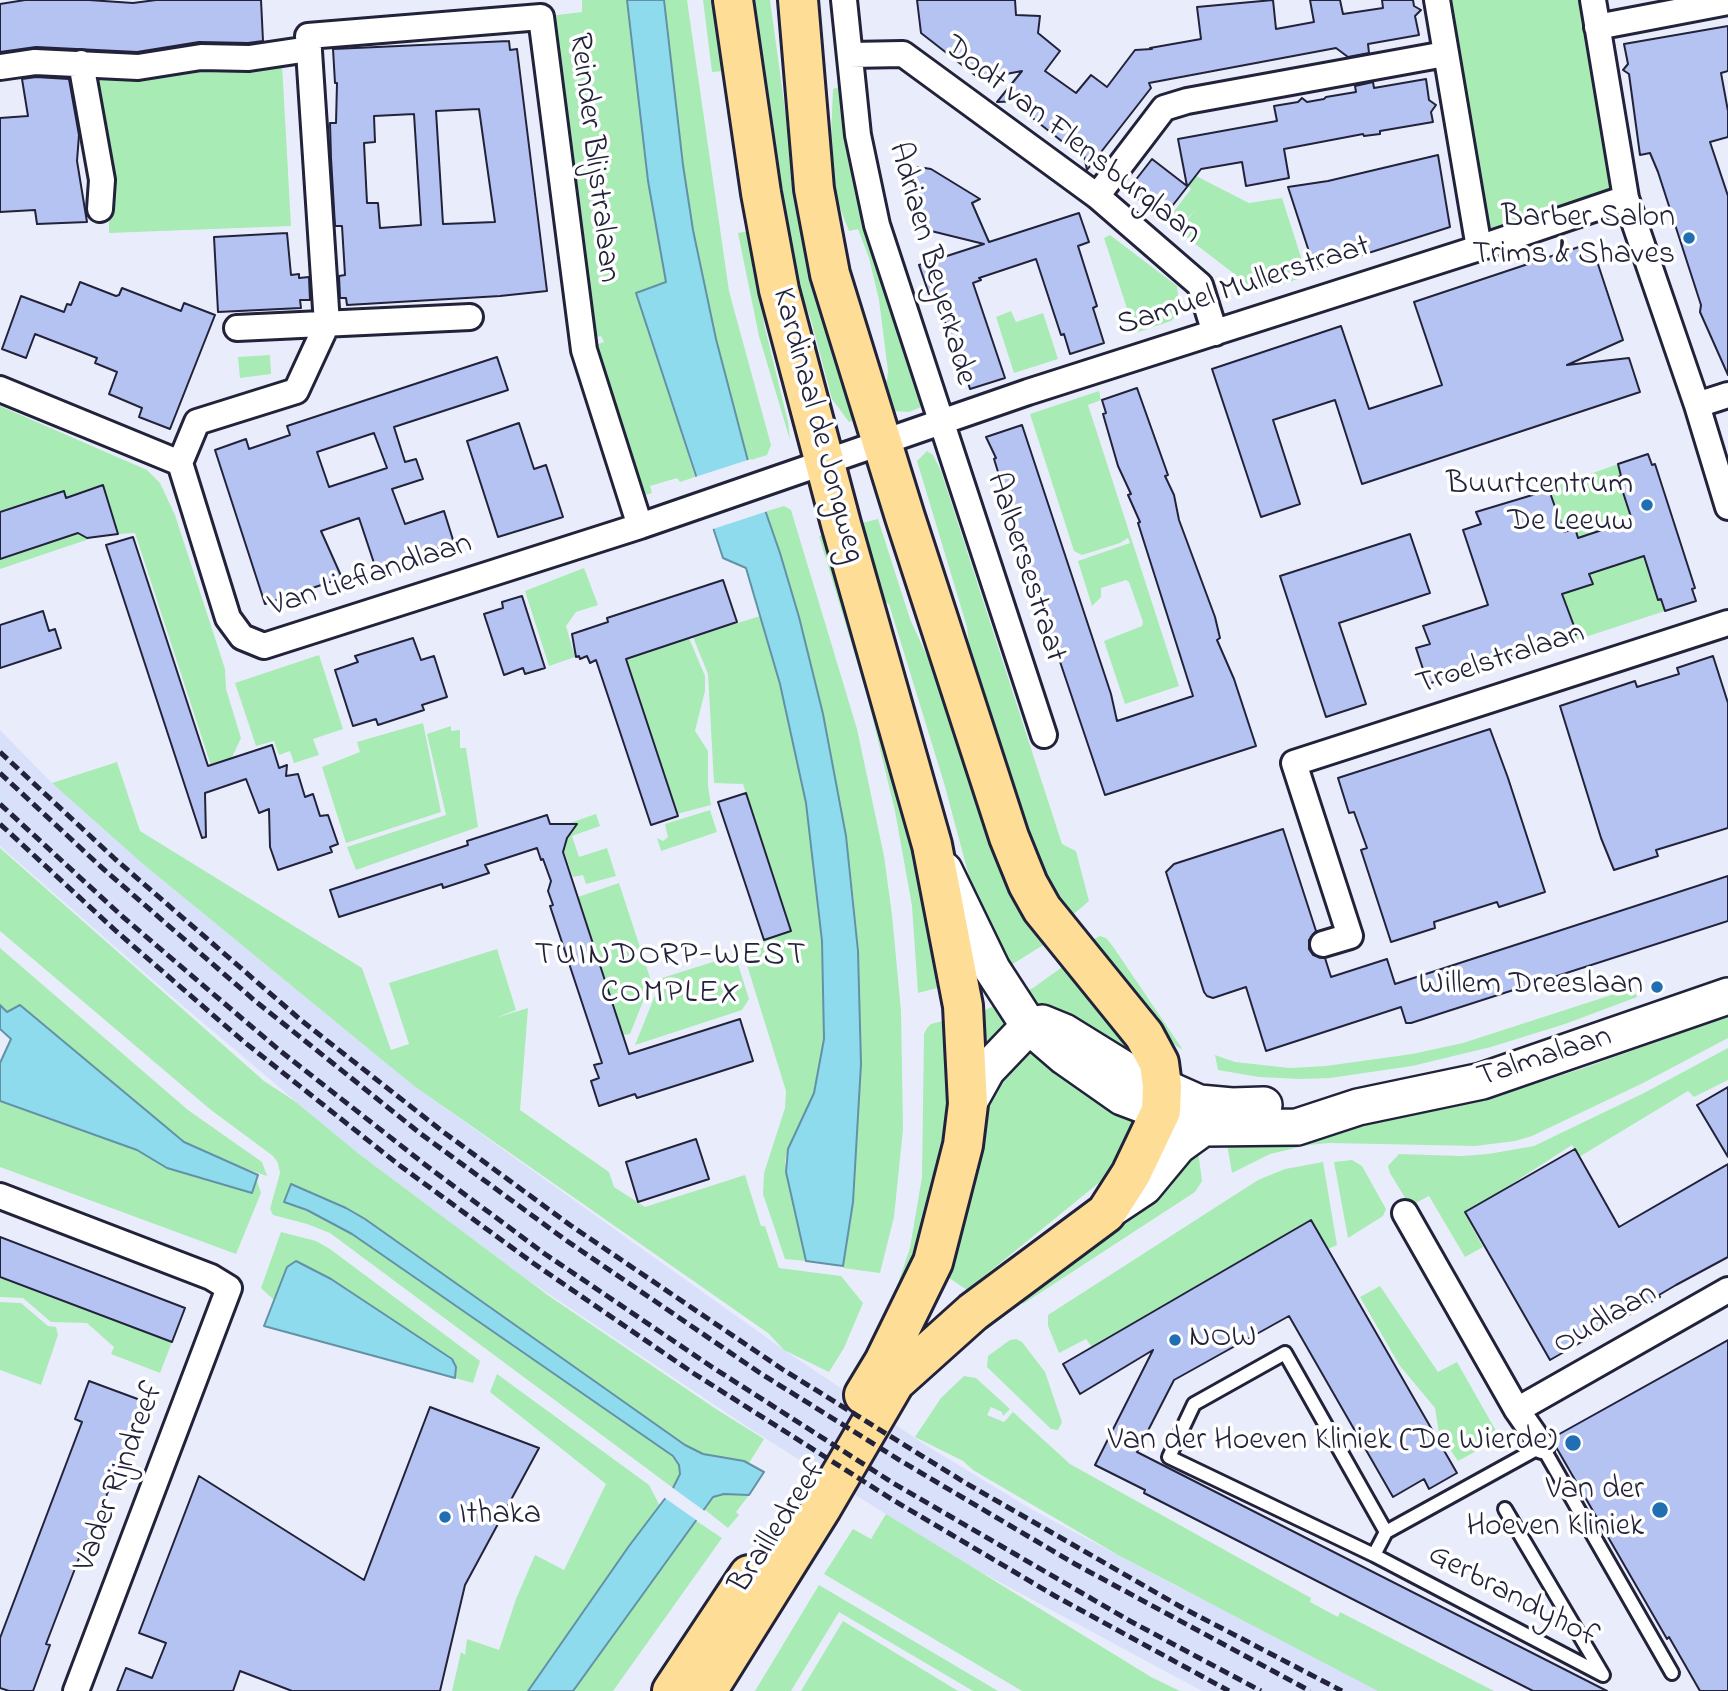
<!DOCTYPE html>
<style>
body{margin:0}
canvas{display:block;background:#e9edfb}
</style>
<canvas width="1728" height="1691"></canvas>
<script>
const ctx = document.querySelector('canvas').getContext('2d');
ctx.lineJoin = 'round';
function fillPath(path, color) { ctx.fillStyle = color; ctx.fill(path, 'evenodd'); }
const shape = rows => new Path2D(rows.map(r => 'M' + r).join(''));
function stroke(path, color, width, dash) { ctx.strokeStyle = color; ctx.lineWidth = width; ctx.lineCap = dash ? 'butt' : 'round'; ctx.setLineDash(dash || []); ctx.stroke(path); }
function label(font, color, halo, rows, align = 'center') {
  ctx.font = font + ' "Indie Flower",sans-serif'; ctx.lineWidth = 7; ctx.setLineDash([]); ctx.textBaseline = 'middle'; ctx.strokeStyle = halo; ctx.fillStyle = color; for (const [text, x, y, turn = 0] of rows) {
    ctx.save(); ctx.translate(x, y); ctx.rotate((+turn || 0) * Math.PI / 180); ctx.textAlign = isNaN(turn) ? turn : align; if (halo) ctx.strokeText(text, 0, 0); ctx.fillText(text, 0, 0); ctx.restore();
  }
}
fillPath(shape([
 [0,730,52,783,143,864,414,1086,784,1350,927,1446,1031,1509,1178,1587,1386,1691,1202,1691,964,1563,752,1430,528,1280,351,1148,169,994,0,846]
]), '#d9e0f9');
fillPath(shape([
 [582,0,627,0,648,181,666,282,637,293,695,477,680,482,677,478,650,486,652,493,642,496,593,346,604,342,601,336,592,338,541,17,582,12],
 [664,0,687,0,729,291,771,445,767,455,748,461,716,339,693,230,674,97],
 [703,0,718,0,725,50,724,71,712,72],
 [747,0,770,0,804,248,830,318,858,419,849,422,832,399,811,320,788,256],
 [1437,0,1593,0,1626,198,1479,248],
 [282,64,291,226,109,233,109,179,90,71],
 [839,87,855,194,921,407,909,412,894,411,888,406,880,377,887,381,888,371,879,300,869,258,858,229,849,231,838,203,830,160,833,89],
 [1196,176,1249,203,1282,198,1307,276,1258,292,1177,230,1196,210,1174,230,1165,223,1191,189,1188,186],
 [754,230,764,324,788,422,790,440,759,336,738,233],
 [1110,235,1177,286,1180,312,1171,321,1135,333,1104,238],
 [1011,311,1016,322,1043,313,1058,359,1014,373,996,317],
 [270,355,271,374,240,378,238,357],
 [1099,391,1101,400,1088,405,1179,686,1125,704,1104,641,1142,626,1143,622,1129,582,1126,580,1101,588,1101,597,1092,606,1078,561,1130,543,1128,538,1120,543,1082,555,1074,551,1030,414],
 [0,406,147,470,160,483,175,515,225,669,226,689,241,738,218,787,135,533,101,535,0,569],
 [927,451,933,455,941,471,1062,844,1076,851,1089,901,1068,919,1054,900,1028,835,972,672,967,627,917,461],
 [1618,464,1621,476,1618,477,1632,520,1578,538,1574,528,1543,539,1592,583,1589,574,1644,556,1658,600,1661,599,1665,611,1567,643,1520,499],
 [784,506,791,510,857,729,884,856,892,915,901,1011,903,1129,894,1217,880,1273,843,1268,853,1202,861,1064,854,903,846,836,823,714,799,617,780,553,764,512],
 [878,519,910,619,958,724,1048,942,1000,972,981,921,944,783,889,604,876,598,854,525],
 [831,533,889,739,945,986,918,993,912,906,895,811,867,695,819,536],
 [584,568,598,605,576,612,566,626,575,657,549,666,525,591],
 [760,616,780,684,806,803,822,941,824,1039,822,1060,814,1093,788,1149,785,1160,786,1173,806,1261,785,1259,763,1194,764,1173,785,1108,786,1091,743,952,764,944,763,940,791,932,743,784,714,783,708,674,693,637],
 [689,638,705,676,705,691,695,731,708,751,708,786,711,805,677,814,626,659],
 [319,655,343,729,313,739,319,755,294,763,290,751,279,755,274,741,256,746,235,683],
 [423,723,441,812,346,843,322,767,360,752,357,742],
 [451,726,451,731,460,730,460,748,466,748,478,827,356,870,347,847,446,815,427,734],
 [117,762,140,831,362,968,391,1050,409,1044,389,983,497,949,516,1010,495,1018,528,1008,520,1110,609,1172,614,1187,645,1207,745,1175,761,1226,765,1226,779,1268,841,1276,863,1303,844,1348,829,1372,784,1350,768,1333,414,1086,143,864,52,783],
 [710,810,717,832,661,851,657,838,663,841,668,837,665,824],
 [596,814,600,826,572,836,579,857,607,848,616,876,586,884,583,875,573,877,564,851,556,840,572,833,572,829,567,824],
 [0,848,264,1081,296,1102,359,1154,549,1296,716,1409,764,1439,749,1463,703,1454,685,1445,365,1219,346,1208,291,1185,284,1203,307,1210,352,1234,673,1456,679,1465,680,1474,673,1488,330,1233,307,1224,273,1215,270,1209,280,1173,278,1163,273,1156,211,1110,0,931],
 [619,883,651,981,630,1034,623,1035,578,897],
 [1100,936,1106,938,1114,948,1183,1050,1169,1041,1087,943],
 [0,948,188,1110,262,1162,267,1176,224,1161,184,1142,20,1005,7,1012,0,1005],
 [735,955,749,999,742,1010,635,1045,662,978],
 [1065,965,1142,1060,1016,996,1033,988],
 [1633,988,1637,997,1565,1024,1491,1047,1412,1066,1330,1078,1300,1079,1259,1077,1218,1070,1215,1055,1235,1062,1290,1068,1326,1066,1412,1054,1463,1043],
 [1003,1002,1006,1023,985,1050,978,1013],
 [1728,1016,1728,1038,1643,1083,1532,1136,1515,1141,1475,1146,1329,1143,1308,1145,1270,1154,1232,1173,1226,1138,1339,1127,1395,1118,1497,1096,1581,1069],
 [950,1019,954,1081,937,1212,891,1304,910,1248,922,1177,924,1034,927,1028,931,1024],
 [1025,1044,1147,1116,1129,1152,1106,1177,967,1290,943,1274,967,1207,986,1100],
 [1728,1048,1728,1080,1694,1097,1688,1091,1579,1157,1572,1145,1465,1214,1483,1247,1465,1257,1429,1196,1410,1206,1390,1173,1388,1166,1399,1154,1461,1156,1488,1154,1534,1146,1644,1093],
 [0,1101,137,1150,167,1168,252,1193,257,1181,261,1193,236,1254,0,1167],
 [1197,1143,1202,1181,1195,1192,1023,1304,1019,1298],
 [1352,1160,1362,1166,1386,1209,1383,1216,1348,1238,1334,1162],
 [1323,1162,1337,1245,1328,1249,1311,1221,1092,1347,1086,1339,1059,1353,1048,1326,1048,1315,1258,1180,1285,1169],
 [281,1232,316,1241,330,1249,480,1361,473,1383,455,1378,456,1367,331,1279,297,1262,287,1267,274,1300,261,1288],
 [0,1277,172,1342,160,1373,111,1354,114,1347,87,1323,51,1322,23,1298,0,1297],
 [1380,1286,1438,1372,1457,1362,1500,1438,1458,1461,1439,1433,1435,1408,1400,1366,1360,1297],
 [0,1302,21,1303,48,1326,56,1327,58,1335,41,1385,0,1370],
 [1016,1339,1022,1342,1045,1372,1062,1422,1058,1430,1051,1429,987,1367,988,1356,1010,1340],
 [497,1374,649,1485,660,1506,528,1691,452,1691,461,1652,465,1655,467,1639,499,1650,516,1599,535,1555,564,1570,606,1484,490,1392],
 [964,1376,976,1378,1010,1409,1003,1416,1002,1412,991,1407,987,1415,1004,1422,1013,1412,1070,1464,1311,1598,1310,1602,1338,1617,1340,1612,1494,1691,1378,1691,1118,1555,973,1470,963,1461,915,1437,941,1398],
 [724,1494,749,1495,736,1512,739,1515,728,1528,704,1509,713,1497],
 [886,1514,1151,1677,1180,1691,1022,1691,824,1574,853,1529,871,1539],
 [695,1520,722,1538,613,1691,573,1691],
 [819,1585,998,1691,973,1691,839,1612,791,1691,755,1691],
 [843,1621,958,1691,801,1691]
]), '#a9ebb4');
const water = shape([
 [627,0,664,0,683,165,693,230,716,339,748,461,780,553,799,617,823,714,846,836,858,951,861,1064,853,1202,843,1266,806,1261,786,1172,788,1149,814,1093,824,1039,822,941,806,803,780,684,746,568,723,558,636,293,666,282,648,181,627,0],
 [0,1005,7,1012,20,1005,184,1142,258,1175,252,1193,167,1168,137,1150,0,1101,0,1063,11,1039,0,1029,0,1005],
 [291,1184,346,1208,365,1219,685,1445,703,1454,744,1461,764,1472,749,1495,724,1494,713,1497,573,1691,528,1691,629,1546,673,1488,680,1474,679,1465,673,1456,352,1234,307,1210,284,1202,291,1184],
 [296,1261,331,1279,452,1359,456,1367,455,1378,264,1326,287,1267,296,1261]
]);
fillPath(water, '#8fdbee');
stroke(water, '#6391a6', 2);
fillPath(shape([
 [751,459,768,511,710,530,692,478],
 [670,1486,706,1512,699,1522,662,1496]
]), '#e9edfb');
const building = shape([
 [25,0,89,0,133,3,156,0,261,0,263,41,248,43,199,42,137,52,36,47,0,52,0,4,25,0],
 [917,0,1015,0,1016,15,1040,16,1038,33,1060,51,1045,71,1076,93,1091,75,1107,87,1135,50,1152,49,1150,48,1201,39,1197,7,1273,0,1276,29,1314,22,1310,0,1340,0,1343,14,1383,8,1382,0,1413,0,1414,6,1421,10,1415,16,1419,35,1368,44,1369,53,1348,57,1336,48,1149,83,1151,88,1087,170,1082,145,1069,147,1025,112,1023,101,997,102,1022,71,980,79,921,33,917,0],
 [1728,26,1728,71,1721,73,1728,111,1728,137,1710,142,1728,196,1728,375,1700,312,1701,305,1658,172,1650,153,1640,155,1629,74,1623,70,1628,64,1624,44,1728,26],
 [509,41,510,50,517,49,547,291,500,296,347,305,346,298,340,298,339,276,345,275,342,226,335,226,331,158,330,123,336,123,337,83,335,83,333,49,509,41],
 [479,109,495,222,443,224,436,111,479,109],
 [414,114,421,225,380,228,378,203,367,203,364,143,375,142,374,116,414,114],
 [36,77,69,79,79,135,77,161,87,222,37,224,35,210,0,212,0,118,28,116,22,79,36,77],
 [1426,79,1429,100,1436,105,1431,112,1433,122,1380,131,1380,134,1364,136,1363,134,1284,149,1289,178,1246,186,1242,162,1201,169,1166,214,1154,215,1152,208,1140,199,1133,200,1131,186,1152,159,1187,186,1178,139,1277,121,1274,106,1298,102,1302,98,1307,102,1324,99,1326,97,1356,92,1355,86,1373,82,1374,88,1426,79],
 [1438,155,1450,227,1315,270,1288,187,1328,181,1438,155],
 [918,167,931,169,980,199,972,203,989,242,1079,213,1089,242,1078,246,1097,306,1093,308,1104,343,1070,354,1064,334,1061,335,1036,259,979,278,981,280,973,283,1005,378,970,389,964,369,961,370,935,292,929,294,919,265,984,244,923,229,919,226,914,218,912,190,906,189,909,169,917,171,918,167],
 [287,233,291,275,299,274,299,278,309,277,310,300,300,300,301,308,218,312,214,237,287,233],
 [1591,243,1623,340,1567,365,1629,358,1640,392,1362,484,1335,400,1273,420,1300,504,1261,517,1212,369,1341,326,1369,409,1442,385,1414,302,1591,243],
 [80,282,116,296,119,295,122,288,181,311,184,303,215,315,170,429,139,417,142,408,109,394,117,372,95,363,97,358,35,334,26,358,2,349,21,296,64,312,67,304,71,305,80,282],
 [497,357,508,390,394,427,405,462,416,459,423,479,392,489,405,524,444,511,454,543,383,566,375,566,359,518,321,531,342,578,265,604,215,450,246,439,249,449,290,435,287,426,497,357],
 [374,433,387,468,329,487,317,452,374,433],
 [1137,388,1168,475,1165,476,1174,495,1179,520,1215,617,1220,638,1217,640,1234,679,1256,746,1105,795,1022,549,994,459,996,458,986,437,1022,425,1111,694,1117,721,1193,696,1138,523,1140,522,1128,495,1131,494,1118,466,1103,414,1106,413,1102,400,1137,388],
 [519,423,534,469,546,465,563,517,498,537,467,441,519,423],
 [1648,454,1652,465,1655,464,1695,588,1692,589,1696,601,1665,611,1661,599,1658,600,1644,556,1589,574,1593,584,1562,594,1577,634,1428,684,1416,648,1430,644,1423,626,1488,605,1463,530,1481,524,1476,512,1549,490,1564,532,1575,528,1578,538,1632,520,1618,477,1621,476,1618,464,1648,454],
 [103,485,118,534,87,538,78,533,0,559,0,512,64,491,66,498,103,485],
 [1410,534,1430,593,1339,623,1366,704,1326,717,1280,576,1410,534],
 [133,537,208,766,272,745,279,768,287,765,286,776,298,774,305,797,313,794,320,816,328,815,338,844,330,847,332,852,278,870,270,847,269,809,259,813,246,779,205,793,206,837,202,838,106,545,133,537],
 [723,580,737,622,626,659,678,816,651,825,596,660,590,663,587,656,580,659,579,656,576,657,572,634,608,622,607,618,723,580],
 [522,596,545,668,525,674,523,668,504,675,484,614,503,608,502,602,522,596],
 [43,611,49,631,55,629,61,648,0,668,0,625,43,611],
 [413,638,421,660,434,656,447,697,422,705,424,710,378,725,376,719,353,726,335,670,358,662,355,656,413,638],
 [1713,656,1728,703,1728,828,1656,850,1658,856,1614,870,1601,838,1560,706,1635,681,1637,687,1679,674,1677,668,1713,656],
 [1490,729,1508,778,1545,892,1499,907,1497,902,1434,922,1435,928,1391,942,1361,850,1367,848,1354,812,1349,813,1338,778,1490,729],
 [746,793,791,931,764,940,718,802,746,793],
 [547,815,550,824,577,824,567,838,563,852,629,1054,740,1019,753,1061,637,1098,635,1094,599,1106,591,1081,599,1078,594,1065,602,1063,550,906,553,905,548,891,551,881,543,859,541,860,537,848,485,865,489,873,443,888,442,884,339,917,330,890,468,845,467,841,547,815],
 [1283,829,1316,931,1309,940,1309,949,1313,955,1325,958,1331,977,1387,959,1395,984,1728,876,1728,921,1411,1023,1406,1023,1401,1007,1266,1051,1246,987,1213,998,1207,996,1204,992,1166,872,1174,864,1283,829],
 [1728,1087,1728,1157,1697,1105,1728,1087],
 [696,1139,709,1179,638,1202,626,1162,696,1139],
 [1575,1149,1619,1227,1728,1164,1728,1257,1676,1285,1659,1295,1660,1297,1550,1360,1465,1212,1575,1149],
 [1311,1220,1457,1473,1429,1489,1424,1479,1393,1497,1289,1316,1174,1380,1137,1452,1607,1691,1533,1691,1144,1493,1145,1490,1095,1465,1153,1350,1080,1394,1063,1364,1311,1220],
 [0,1237,185,1308,172,1342,0,1277,0,1237],
 [1728,1340,1728,1691,1700,1691,1669,1637,1667,1639,1556,1447,1554,1437,1728,1340],
 [89,1381,143,1401,89,1541,86,1540,46,1644,50,1645,33,1691,9,1691,0,1688,0,1638,82,1422,75,1419,89,1381],
 [430,1407,539,1448,465,1585,440,1691,292,1691,240,1671,233,1691,117,1691,126,1668,152,1678,166,1643,139,1633,199,1476,364,1580,430,1407]
]);
fillPath(building, '#b5c3f3');
stroke(building, '#22223b', 2);
const lane = shape([
 [1505,1509,1603,1675,1374,1555,1169,1457,1194,1404,1285,1353,1386,1532,1542,1446,1672,1673],
 [1374,1555,1386,1532]
]);
const street = shape([
 [844,0,858,135,877,225,1044,735],
 [1437,0,1479,248],
 [1593,0,1626,198,1697,405,1728,507],
 [1597,27,1728,2],
 [850,55,903,54,1097,196,1200,285,1215,333],
 [81,63,102,180,100,209],
 [0,67,35,62,138,67,201,57,249,58,309,49],
 [1097,196,1164,108,1187,101,1445,54],
 [237,328,470,317],
 [0,389,180,463],
 [1697,405,1728,395],
 [180,463,228,618,242,637,264,646,640,526,1028,392,1479,248,1626,198],
 [180,463,197,422,296,391,327,324,308,36,541,17,584,350,640,526],
 [1323,944,1350,936,1294,763,1728,623],
 [0,1196,211,1277,229,1288,76,1691],
 [1405,1213,1517,1410,1542,1446],
 [1517,1410,1728,1290]
]);
const secondary = shape([
 [944,870,992,969,1029,1026,1065,1057,1122,1097,1183,1120],
 [968,1104,987,1070,1029,1026,1042,1023,1064,1032,1127,1071,1199,1103,1232,1106,1264,1105],
 [1111,1209,1144,1187,1178,1146,1203,1128,1297,1127,1358,1107,1482,1081,1728,996]
]);
const primary = shape([
 [733,0,761,193,779,290,841,524,932,845,963,1006,968,1104,963,1145,933,1262,884,1362,864,1395],
 [672,1691,749,1575],
 [707,1691,822,1507,895,1382,973,1312,1106,1213,1131,1174,1161,1111,1162,1086,1159,1063,1144,1035,1042,909,1028,884,1009,837,905,517,830,274,814,189,798,0]
]);
stroke(lane, '#22223b', 18);
stroke(street, '#22223b', 30);
stroke(secondary, '#22223b', 40);
stroke(primary, '#22223b', 44);
stroke(lane, '#fff', 12);
stroke(street, '#fff', 24);
stroke(secondary, '#fff', 35);
stroke(primary, '#fedd96', 38);
stroke(shape([
 [0,752,115,859,302,1021,442,1131,570,1225,782,1369,964,1482,1181,1607,1342,1691],
 [0,773,100,866,254,1000,421,1134,567,1241,760,1373,901,1461,1075,1564,1310,1691],
 [0,804,123,917,279,1050,432,1170,545,1254,712,1367,893,1483,1130,1621,1261,1691],
 [0,824,116,931,243,1041,399,1165,533,1263,693,1373,893,1500,1055,1596,1229,1691]
]), '#22223b', 5, [10, 5]);
for (const [x, y, r, color] of [
 [1689,238,7,"#1f6fb2"],
 [1647,505,7,"#1f6fb2"],
 [1657,987,7,"#1f6fb2"],
 [1175,1340,7,"#1f6fb2"],
 [1573,1443,9,"#1f6fb2"],
 [1660,1510,9,"#1f6fb2"],
 [445,1517,7,"#1f6fb2"]
]) { const dot = new Path2D(); dot.arc(x, y, r, 0, 2 * Math.PI); ctx.fillStyle = color; ctx.fill(dot); stroke(dot, '#fff', 2.5); }
label('32px', '#22223b', '#fff', [
 ["Dodt van Flensburglaan",1071,142,38],
 ["Reinder Blijstralaan",592,158,83],
 ["Adriaen Beyerkade",930,264,74],
 ["Samuel Mullerstraat",1244,288,-18],
 ["Kardinaal de Jongweg",816,426,75],
 ["Aalbersestraat",1024,568,72],
 ["Van Lieflandlaan",371,577,-18],
 ["Troelstralaan",1501,661,-18],
 ["Talmalaan",1545,1059,-18],
 ["Oudlaan",1606,1321,-30],
 ["Vader Rijndreef",121,1478,-69],
 ["Brailledreef",780,1528,-57],
 ["Gerbrandyhof",1512,1598,28]
]);
label('32px', '#22223b', '#fff', [
 ["Barber Salon",1675,220],
 ["Trims & Shaves",1675,257],
 ["Buurtcentrum",1633,487],
 ["De Leeuw",1633,524],
 ["Willem Dreeslaan",1643,987],
 ["NOW",1189,1340,"left"],
 ["Van der Hoeven Kliniek (De Wierde)",1557,1443],
 ["Van der",1644,1492],
 ["Hoeven Kliniek",1644,1529],
 ["Ithaka",459,1517,"left"]
], 'right');
ctx.letterSpacing = '2px';
label('33px', '#22223b', '#fff', [
 ["TUINDORP-WEST",671,958],
 ["COMPLEX",671,996]
]);
ctx.letterSpacing = '0px';
</script>
